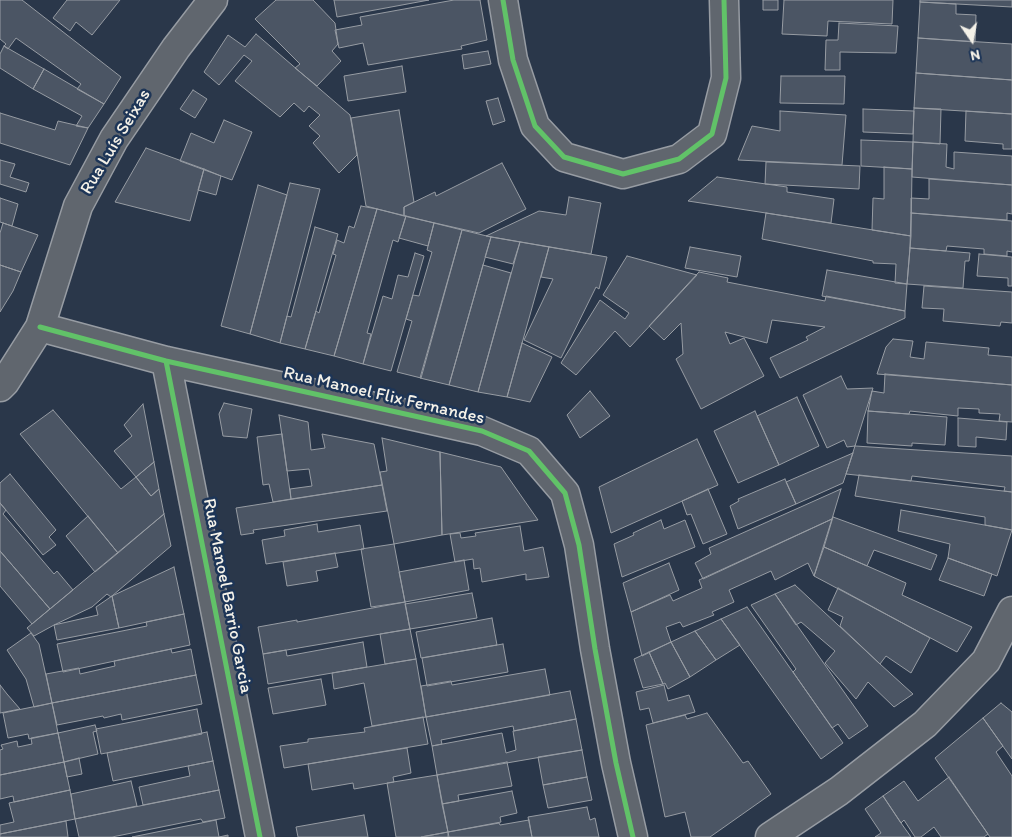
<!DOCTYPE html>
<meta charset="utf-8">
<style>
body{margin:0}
#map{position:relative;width:1012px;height:837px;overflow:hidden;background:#2a374a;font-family:Itim,sans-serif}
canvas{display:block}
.north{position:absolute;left:947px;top:15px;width:50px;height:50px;-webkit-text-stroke:4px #1d3557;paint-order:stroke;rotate:168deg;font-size:14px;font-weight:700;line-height:20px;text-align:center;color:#f4f1e8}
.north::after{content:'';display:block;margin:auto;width:18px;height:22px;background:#f4f1e8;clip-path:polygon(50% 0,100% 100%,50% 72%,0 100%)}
</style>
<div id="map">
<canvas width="1012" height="837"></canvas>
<div class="north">N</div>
</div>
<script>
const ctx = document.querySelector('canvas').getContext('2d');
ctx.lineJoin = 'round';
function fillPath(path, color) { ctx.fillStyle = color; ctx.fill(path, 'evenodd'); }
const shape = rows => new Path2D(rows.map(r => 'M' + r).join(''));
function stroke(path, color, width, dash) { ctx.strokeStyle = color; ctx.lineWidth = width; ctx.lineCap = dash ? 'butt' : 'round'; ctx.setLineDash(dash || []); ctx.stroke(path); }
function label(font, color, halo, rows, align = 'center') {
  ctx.font = font + ' Itim,sans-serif'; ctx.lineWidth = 5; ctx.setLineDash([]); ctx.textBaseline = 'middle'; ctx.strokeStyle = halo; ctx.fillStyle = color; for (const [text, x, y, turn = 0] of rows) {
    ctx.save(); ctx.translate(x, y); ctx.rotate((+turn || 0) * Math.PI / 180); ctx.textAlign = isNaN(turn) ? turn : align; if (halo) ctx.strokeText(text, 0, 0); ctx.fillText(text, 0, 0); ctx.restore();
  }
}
const building = shape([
 [0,0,22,0,121,77,104,104,77,89,81,84,16,38,8,49,4,46,6,44,0,39,0,0],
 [67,0,120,0,92,35,76,22,70,31,53,18,67,0],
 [276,0,313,0,335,23,338,44,332,51,341,61,317,86,295,68,300,64,255,19,276,0],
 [334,0,429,0,337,17,334,0],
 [480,0,487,40,461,46,462,49,368,65,363,43,339,48,335,30,362,25,360,17,454,0,480,0],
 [763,0,778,0,778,10,763,10,763,0],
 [784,0,893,0,892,24,828,21,827,36,782,34,784,0],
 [920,0,1012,0,1012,7,920,2,920,0],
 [920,2,956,4,956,14,976,15,975,42,918,38,920,2],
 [839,23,898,26,896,53,840,52,840,70,825,70,826,40,838,40,839,23],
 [256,34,350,115,357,155,339,173,313,143,320,136,309,126,320,115,309,106,304,112,294,103,280,117,235,81,252,61,244,55,219,85,204,72,228,35,245,47,256,34],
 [918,38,1012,44,1012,80,916,73,918,38],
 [4,46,44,69,33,89,0,68,0,54,4,46],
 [488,51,491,64,464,69,462,55,488,51],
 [402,66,406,92,348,101,344,76,402,66],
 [44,69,104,104,88,128,76,126,82,116,33,89,44,69],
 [916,73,1012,80,1012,114,914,108,916,73],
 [781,76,845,76,844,104,780,103,781,76],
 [193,90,207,99,195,118,180,109,193,90],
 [498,98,505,121,493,125,486,101,498,98],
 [914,108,941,109,940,144,913,142,914,108],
 [863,109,914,111,913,134,863,132,863,109],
 [399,110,414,202,404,207,404,216,366,206,351,118,399,110],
 [780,111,846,115,842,165,738,160,752,126,780,131,780,111],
 [966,111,1012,114,1012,149,1003,149,1003,144,965,141,966,111],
 [0,113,55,130,58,121,88,128,70,165,0,143,0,113],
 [224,120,252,132,232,180,180,161,191,133,214,143,224,120],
 [861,140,913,142,912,169,861,166,861,140],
 [913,142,947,144,946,167,954,169,954,152,1012,156,1012,185,912,177,913,142],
 [146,148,204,169,190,221,115,202,146,148],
 [0,160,15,164,10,177,29,183,26,192,0,184,0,160],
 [766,162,860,166,859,189,765,184,766,162],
 [502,163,526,209,479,233,404,216,404,207,435,192,436,196,502,163],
 [884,167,912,169,911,236,872,230,873,198,884,199,884,167],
 [204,169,221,176,216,195,198,190,204,169],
 [717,177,787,187,787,192,834,199,831,223,688,201,717,177],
 [929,179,1012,185,1012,214,1007,213,1007,220,911,213,911,198,929,199,929,179],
 [290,183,320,189,280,343,250,334,290,183],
 [258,185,287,195,250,334,221,326,258,185],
 [569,197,601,203,591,254,486,236,539,211,566,215,569,197],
 [0,198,18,204,12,226,0,222,0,198],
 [361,206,377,209,334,356,305,349,316,311,319,313,336,255,333,254,337,240,344,243,349,226,354,228,361,206],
 [377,209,406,216,398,242,393,240,367,333,371,334,363,364,334,356,377,209],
 [766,213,911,236,907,284,895,283,896,264,873,263,873,261,762,239,766,213],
 [911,213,1012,221,1012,252,1007,251,1007,256,984,254,984,249,947,246,946,251,910,248,911,213],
 [406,216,434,223,428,246,399,238,406,216],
 [3,223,38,235,21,272,0,265,0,233,3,223],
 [434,223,462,230,421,378,397,372,412,321,406,319,413,295,419,296,432,252,427,250,434,223],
 [315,227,338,234,305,349,280,343,287,316,291,317,315,227],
 [462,230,491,237,449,385,420,378,462,230],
 [491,237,520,242,513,264,485,257,491,237],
 [520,242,549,247,507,397,478,392,520,242],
 [549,247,607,257,599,289,596,287,561,358,524,340,553,279,541,277,549,247],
 [690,247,741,256,737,277,685,268,690,247],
 [910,248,970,253,969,261,965,261,963,288,907,284,910,248],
 [415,253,424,256,391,371,363,364,383,296,392,299,398,275,408,277,415,253],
 [979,254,1012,257,1012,286,1008,286,1008,278,977,276,979,254],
 [627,256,697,275,630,347,615,331,576,375,561,363,600,300,625,319,629,313,603,295,627,256],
 [0,265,21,272,13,291,0,312,0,265],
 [483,265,511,273,478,392,449,385,483,265],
 [827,270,907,284,905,311,822,296,827,270],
 [699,272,728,278,727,282,825,301,826,296,905,311,905,318,780,378,770,358,808,340,806,337,825,327,772,320,767,343,725,332,730,344,744,338,764,376,701,409,676,359,683,354,681,323,664,340,649,326,699,272],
 [924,286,1012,292,1012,323,1001,322,1000,326,943,321,944,309,922,308,924,286],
 [893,339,913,341,910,357,924,359,926,342,989,348,988,355,1012,357,1012,385,877,374,886,347,893,339],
 [522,343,552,357,530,402,507,397,522,343],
 [885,374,1012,385,1012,422,999,421,1000,414,979,413,979,409,958,408,958,416,910,411,909,414,868,411,872,391,884,393,885,374],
 [841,376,847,389,873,388,855,446,847,447,844,440,827,448,803,395,841,376],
 [590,391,610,416,580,438,567,415,590,391],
 [797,397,819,446,779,465,757,416,797,397],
 [224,403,252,409,247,438,223,436,219,414,224,403],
 [143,404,154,462,136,477,114,451,132,436,124,425,143,404],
 [53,410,121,489,136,477,151,496,159,489,164,514,118,553,20,434,53,410],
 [755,411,779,465,738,483,714,431,755,411],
 [868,411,947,417,945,445,912,443,912,446,867,443,868,411],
 [279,415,308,422,311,450,325,448,322,434,374,444,382,485,291,499,290,489,312,486,309,469,287,471,279,415],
 [958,418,1007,422,1006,440,976,437,976,447,958,446,958,418],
 [282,434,291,499,273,502,269,484,263,485,257,437,282,434],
 [382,438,440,452,442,535,394,544,380,472,387,471,382,438],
 [697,439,718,485,611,533,599,487,697,439],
 [855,446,1012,456,1012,492,1004,491,1005,487,912,476,911,481,846,474,855,446],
 [440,452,501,467,538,520,442,535,440,452],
 [853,453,843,483,796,504,786,482,853,453],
 [154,462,159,489,151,496,136,477,154,462],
 [10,474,56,530,49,537,56,545,43,555,0,503,0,483,10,474],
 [859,475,1012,492,1012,530,985,525,985,517,855,496,859,475],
 [785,479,796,504,738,529,730,506,739,501,738,499,785,479],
 [382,485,387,511,253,530,254,533,241,535,236,508,382,485],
 [708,489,727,534,703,544,691,514,687,515,682,501,708,489],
 [841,489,832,519,703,579,695,563,711,554,709,548,841,489],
 [0,503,6,510,3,514,54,574,57,571,73,590,50,609,0,551,0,503],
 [901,510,1012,530,997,576,948,558,950,544,898,531,901,510],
 [164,514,171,546,112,596,111,597,107,594,92,607,54,625,34,636,27,628,164,514],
 [88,516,118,553,95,572,66,536,88,516],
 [833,517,937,555,931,570,874,550,867,566,824,547,833,517],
 [832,519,814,576,808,563,775,580,771,571,729,590,734,602,712,612,714,615,683,627,680,622,666,627,671,642,642,656,631,612,670,595,673,601,702,588,699,580,832,519],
 [661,520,664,529,685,520,695,547,622,577,614,544,634,535,633,533,661,520],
 [317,524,318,532,360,525,364,549,266,564,262,540,285,536,284,530,317,524],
 [520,526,524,551,543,547,549,577,526,580,526,574,482,582,480,568,474,569,473,559,455,562,450,534,460,533,461,538,476,536,475,533,520,526],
 [394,544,405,602,371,607,361,549,394,544],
 [824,547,906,583,902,595,972,627,957,652,814,576,824,547],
 [0,551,50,609,32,624,0,586,0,551],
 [335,553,338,567,316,571,318,581,287,586,283,562,335,553],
 [948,558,992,574,984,596,939,580,948,558],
 [464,560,469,590,405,602,399,572,464,560],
 [669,563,679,590,631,612,623,583,669,563],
 [174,567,184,614,119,628,112,596,174,567],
 [795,585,880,664,913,694,894,707,868,682,856,699,825,663,835,651,801,622,796,625,775,594,795,585],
 [838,588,930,638,911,673,886,656,880,664,840,626,843,617,828,610,838,588],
 [472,593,477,618,410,629,405,604,472,593],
 [775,594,868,726,849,739,838,724,832,728,793,672,796,669,751,605,775,594],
 [112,596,119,628,57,640,54,625,98,615,96,607,112,596],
 [405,602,410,629,263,654,258,627,297,620,297,622,405,602],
 [747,607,843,743,821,759,721,619,747,607],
 [184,614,190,645,63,672,57,644,147,626,146,622,184,614],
 [492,618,497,645,421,658,416,632,492,618],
 [721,619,740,645,716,660,695,631,721,619],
 [410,629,416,659,385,664,380,634,410,629],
 [695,631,716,660,690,677,671,642,695,631],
 [31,633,39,644,52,703,34,707,26,679,7,650,31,633],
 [363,642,367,667,268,684,263,654,286,650,287,656,363,642],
 [671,642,690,677,668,689,665,683,663,684,649,652,671,642],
 [503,644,508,672,427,686,422,658,503,644],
 [171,649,172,653,191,649,196,675,52,703,46,674,79,668,80,674,115,666,114,661,171,649],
 [649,652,663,684,643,688,634,659,649,652],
 [416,659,426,717,372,726,364,683,334,689,332,673,416,659],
 [545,669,550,695,426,717,421,686,451,681,452,685,545,669],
 [196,675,202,704,122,720,121,714,104,718,103,716,57,725,52,703,196,675],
 [321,679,326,705,273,714,268,688,321,679],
 [0,685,7,694,20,709,0,713,0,685],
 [664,685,668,701,689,695,695,712,653,723,649,708,640,710,636,692,664,685],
 [570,691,576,719,514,731,513,726,441,740,442,744,432,746,426,717,570,691],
 [52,703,58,733,29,739,28,734,8,738,3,713,52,703],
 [1001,703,1012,712,1012,759,983,718,1001,703],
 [197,709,202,734,101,754,96,729,197,709],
 [707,713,743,763,748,761,771,794,710,837,691,837,685,812,665,817,646,725,685,715,687,719,707,713],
 [423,717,428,744,284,768,280,746,308,742,308,739,365,732,364,728,423,717],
 [983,718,1003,746,996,752,1012,776,1012,837,990,837,935,758,983,718],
 [576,719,582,750,437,775,432,746,502,733,506,753,516,750,513,731,576,719],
 [95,725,97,731,93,732,98,754,64,762,58,733,95,725],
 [207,732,213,761,113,781,107,753,207,732],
 [58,733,64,762,0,775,0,750,3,749,1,745,17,741,18,747,32,744,31,738,58,733],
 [407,748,411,773,393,777,394,782,354,789,353,783,312,790,308,764,407,748],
 [582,750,587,777,543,785,538,757,582,750],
 [79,758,82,774,67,777,64,762,79,758],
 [213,761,219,790,143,805,139,787,190,776,188,766,213,761],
 [64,762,70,790,14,802,13,796,0,799,0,775,64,762],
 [507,762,512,786,458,795,459,801,442,804,437,775,507,762],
 [437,775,448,832,421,837,396,837,387,783,437,775],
 [587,777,592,800,548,808,543,785,587,777],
 [949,777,988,834,984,837,941,837,934,827,921,837,915,837,904,820,901,823,883,796,904,781,918,801,949,777],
 [131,781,137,806,75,819,71,794,131,781],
 [70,790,75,819,0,834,0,825,14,822,9,803,70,790],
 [219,790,225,818,203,822,201,819,112,837,79,837,75,819,219,790],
 [512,791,517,813,500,817,501,822,448,832,442,804,512,791],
 [883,796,901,823,911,837,875,837,881,833,865,809,883,796],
 [587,807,590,820,595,818,599,837,532,837,528,817,587,807],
 [364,815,368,837,298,837,296,827,364,815],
 [216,820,219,837,228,835,228,837,132,837,216,820],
 [529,820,532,837,448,837,448,832,499,823,500,825,529,820],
 [66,821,68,837,0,837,0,834,66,821],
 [448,832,449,837,421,837,448,832]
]);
fillPath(building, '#4b5564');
stroke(building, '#979ca3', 1);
const street = shape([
 [503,0,513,60,535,126,564,157,623,174,679,159,712,134,726,78,724,0],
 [40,327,166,361,482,431,529,451,565,493,579,545,595,649,616,763,633,837],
 [166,361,260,837],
 [0,387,5,382,40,327,78,206,114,139,176,48,213,0],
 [770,837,839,791,925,724,986,661,1012,611]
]);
stroke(street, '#979ca3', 31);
stroke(street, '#60666e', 28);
stroke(shape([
 [503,0,513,60,535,126,564,157,623,174,679,159,712,134,726,78,724,0],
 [40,327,166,361,482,431,529,451,565,493,579,545,595,649,616,763,633,837],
 [166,361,260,837]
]), '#61c268', 5);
label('18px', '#f4f1e8', '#1d3557', [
 ["Rua Luís Seixas",116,142,-59],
 ["Rua Manoel Flix Fernandes",384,396,13],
 ["Rua Manoel Barrio Garcia",227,596,79]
]);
</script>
